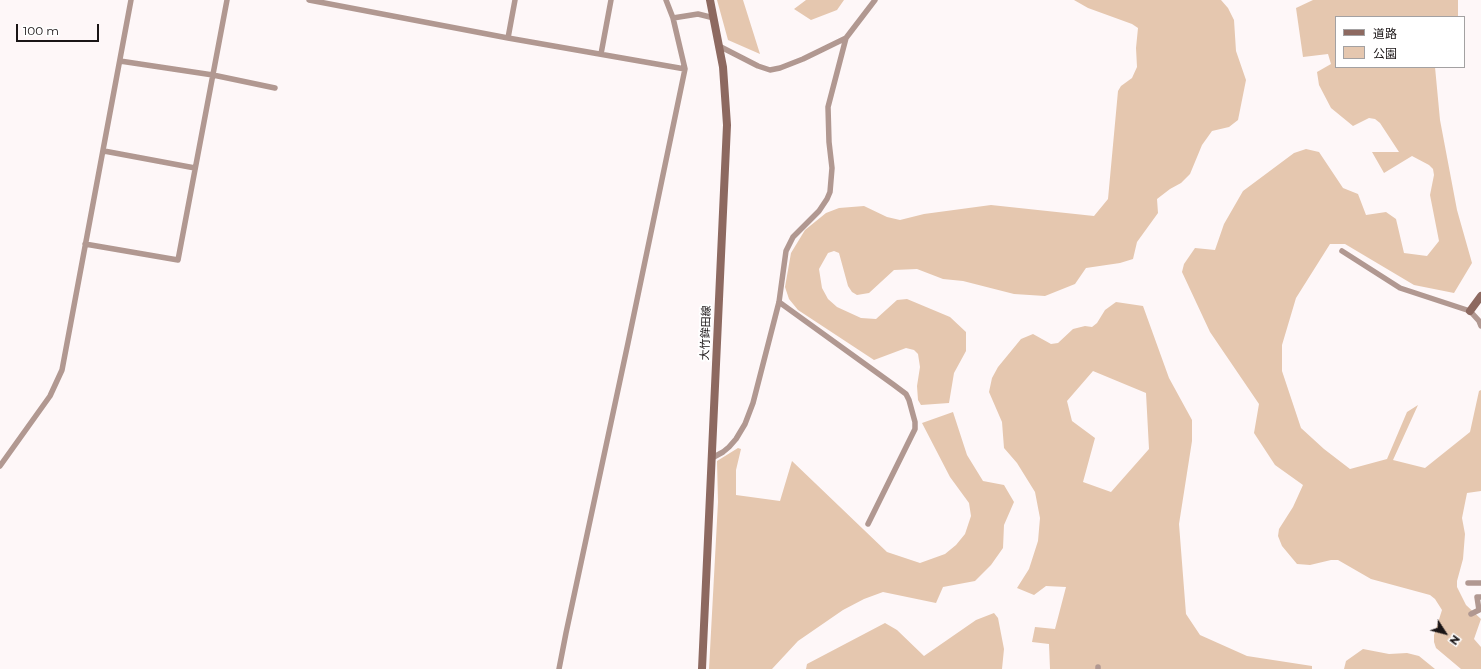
<!DOCTYPE html>
<meta charset="utf-8">
<style>
body{margin:0}
#map{position:relative;width:1481px;height:669px;overflow:hidden;background:#fef7f8;font-family:Montserrat,"Noto Sans JP",sans-serif}
canvas{display:block}
.legend{position:absolute;left:1335px;top:16px;width:130px;height:52px;box-sizing:border-box;background:#fff;border:1px solid #a3a1a2;margin:0;padding:5px 7px;list-style:none;font-size:12px;color:#1a1516}
.legend li{display:flex;align-items:center;gap:8px;height:20px}
.legend b{width:20px;border:1px solid #a3a1a2}
.north{position:absolute;left:1425px;top:613px;width:40px;height:40px;-webkit-text-stroke:3px #fff;paint-order:stroke;rotate:126deg;font-size:11px;font-weight:700;line-height:16px;text-align:center;color:#1a1516}
.north::after{content:'';display:block;margin:auto;width:14px;height:18px;background:#1a1516;clip-path:polygon(50% 0,100% 100%,50% 72%,0 100%)}
.scale{position:absolute;left:16px;top:24px;width:83px;height:18px;box-sizing:border-box;border:2px solid #1a1516;border-top:0;padding-left:5px;font-size:12px;line-height:14px;white-space:nowrap;color:#1a1516;-webkit-text-stroke:3px #fff;paint-order:stroke}
</style>
<div id="map">
<canvas width="1481" height="669"></canvas>
<ul class="legend">
<li><b style="height:5px;background:#8d6960"></b>道路</li>
<li><b style="height:11px;background:#e5c7af"></b>公園</li>
</ul>
<div class="north">N</div>
<div class="scale">100 m</div>
</div>
<script>
const ctx = document.querySelector('canvas').getContext('2d');
ctx.lineJoin = 'round';
function fillPath(path, color) { ctx.fillStyle = color; ctx.fill(path, 'evenodd'); }
const shape = rows => new Path2D(rows.map(r => 'M' + r).join(''));
function stroke(path, color, width, dash) { ctx.strokeStyle = color; ctx.lineWidth = width; ctx.lineCap = dash ? 'butt' : 'round'; ctx.setLineDash(dash || []); ctx.stroke(path); }
function label(font, color, halo, rows, align = 'center') {
  ctx.font = font + ' Montserrat,"Noto Sans JP",sans-serif'; ctx.lineWidth = 4; ctx.setLineDash([]); ctx.textBaseline = 'middle'; ctx.strokeStyle = halo; ctx.fillStyle = color; for (const [text, x, y, turn = 0] of rows) {
    ctx.save(); ctx.translate(x, y); ctx.rotate((+turn || 0) * Math.PI / 180); ctx.textAlign = isNaN(turn) ? turn : align; if (halo) ctx.strokeText(text, 0, 0); ctx.fillText(text, 0, 0); ctx.restore();
  }
}
fillPath(shape([
 [717,0,743,0,760,54,728,40],
 [806,0,844,0,837,10,811,20,794,9],
 [1074,0,1221,0,1228,8,1234,20,1236,51,1246,80,1238,120,1229,127,1212,131,1202,145,1190,174,1181,183,1170,189,1157,199,1158,213,1137,242,1133,259,1120,263,1086,268,1075,284,1045,296,1014,294,963,281,943,279,917,269,894,270,869,293,857,295,852,292,848,286,839,253,834,251,828,253,819,269,822,288,828,299,837,307,861,318,876,319,897,300,907,299,950,317,966,332,966,351,954,373,949,403,921,405,918,400,917,386,920,367,918,354,914,350,906,348,874,360,798,310,789,299,785,287,791,253,805,230,826,213,839,208,864,206,887,217,900,220,924,214,991,205,1094,216,1108,199,1118,91,1121,86,1132,78,1137,67,1136,48,1138,28,1132,24,1088,8],
 [1313,0,1458,0,1458,17,1336,17,1336,67,1435,67,1440,120,1457,210,1472,263,1454,293,1414,285,1345,244,1330,244,1296,298,1282,345,1282,371,1301,428,1324,449,1350,469,1387,459,1407,412,1418,405,1393,460,1425,468,1470,432,1479,391,1481,390,1481,491,1467,493,1462,518,1465,534,1463,559,1457,581,1457,587,1466,605,1481,619,1474,639,1481,647,1481,669,1461,669,1436,648,1434,642,1434,635,1442,610,1435,599,1430,595,1371,579,1338,560,1331,560,1310,565,1297,564,1282,546,1278,536,1279,529,1293,507,1303,485,1275,465,1254,433,1259,404,1210,332,1182,272,1184,264,1195,248,1215,250,1224,224,1243,191,1294,153,1306,149,1319,152,1343,188,1358,194,1366,215,1386,212,1396,219,1404,253,1427,256,1439,241,1430,195,1434,175,1433,169,1429,165,1412,156,1384,173,1372,152,1399,152,1380,123,1375,119,1369,118,1353,126,1331,108,1319,85,1317,72,1331,64,1328,54,1303,57,1296,8],
 [1116,302,1143,306,1169,378,1192,420,1192,441,1179,524,1186,614,1200,635,1247,656,1312,666,1312,669,1050,669,1049,644,1032,642,1035,627,1055,629,1066,587,1046,586,1034,595,1017,588,1029,569,1038,541,1040,518,1035,492,1017,463,1004,448,1002,422,989,392,992,378,998,367,1021,339,1033,334,1051,344,1058,343,1073,329,1085,326,1092,327,1097,323,1105,310],
 [1093,371,1146,393,1149,449,1111,492,1083,482,1095,438,1072,421,1067,401],
 [953,412,967,455,983,481,1004,485,1014,502,1004,525,1003,548,991,565,975,581,943,587,936,603,883,592,864,599,843,610,798,641,772,669,709,669,718,502,717,461,738,448,741,449,736,470,736,495,780,501,792,461,887,552,920,563,945,554,956,545,965,534,971,516,969,503,950,477,922,423],
 [994,613,998,618,1004,649,1002,669,806,669,807,664,885,623,897,630,924,656,976,620],
 [1363,649,1389,654,1407,653,1419,656,1435,669,1344,669,1346,661]
]), '#e5c7af');
stroke(shape([
 [309,0,508,38,685,69],
 [673,18,698,14,714,18],
 [508,38,515,0],
 [719,46,758,66,770,70,780,68,803,59,846,38],
 [601,54,611,0],
 [120,61,213,75,275,88],
 [104,151,195,168],
 [85,244,178,260,227,0],
 [1342,251,1400,288,1470,311,1479,321,1481,326],
 [779,302,894,385,906,394,909,400,915,422,915,429,868,524],
 [712,458,723,452,729,447,736,439,745,424,753,403,779,302,786,251,793,237,819,211,827,199,830,192,832,168,829,142,828,107,846,38,875,0],
 [0,466,50,396,62,370,131,0],
 [1468,583,1481,583],
 [1471,614,1479,610,1477,597,1481,597],
 [1098,667,1098,669],
 [559,669,566,633,628,343,685,69,673,18,666,0]
]), '#b19891', 5.5);
stroke(shape([
 [1470,311,1481,296],
 [702,669,727,125,723,67,710,0]
]), '#8d6960', 8);
label('11px', '#1a1516', '#fff', [
 ["大竹鉾田線",706,333,-88]
]);
</script>
